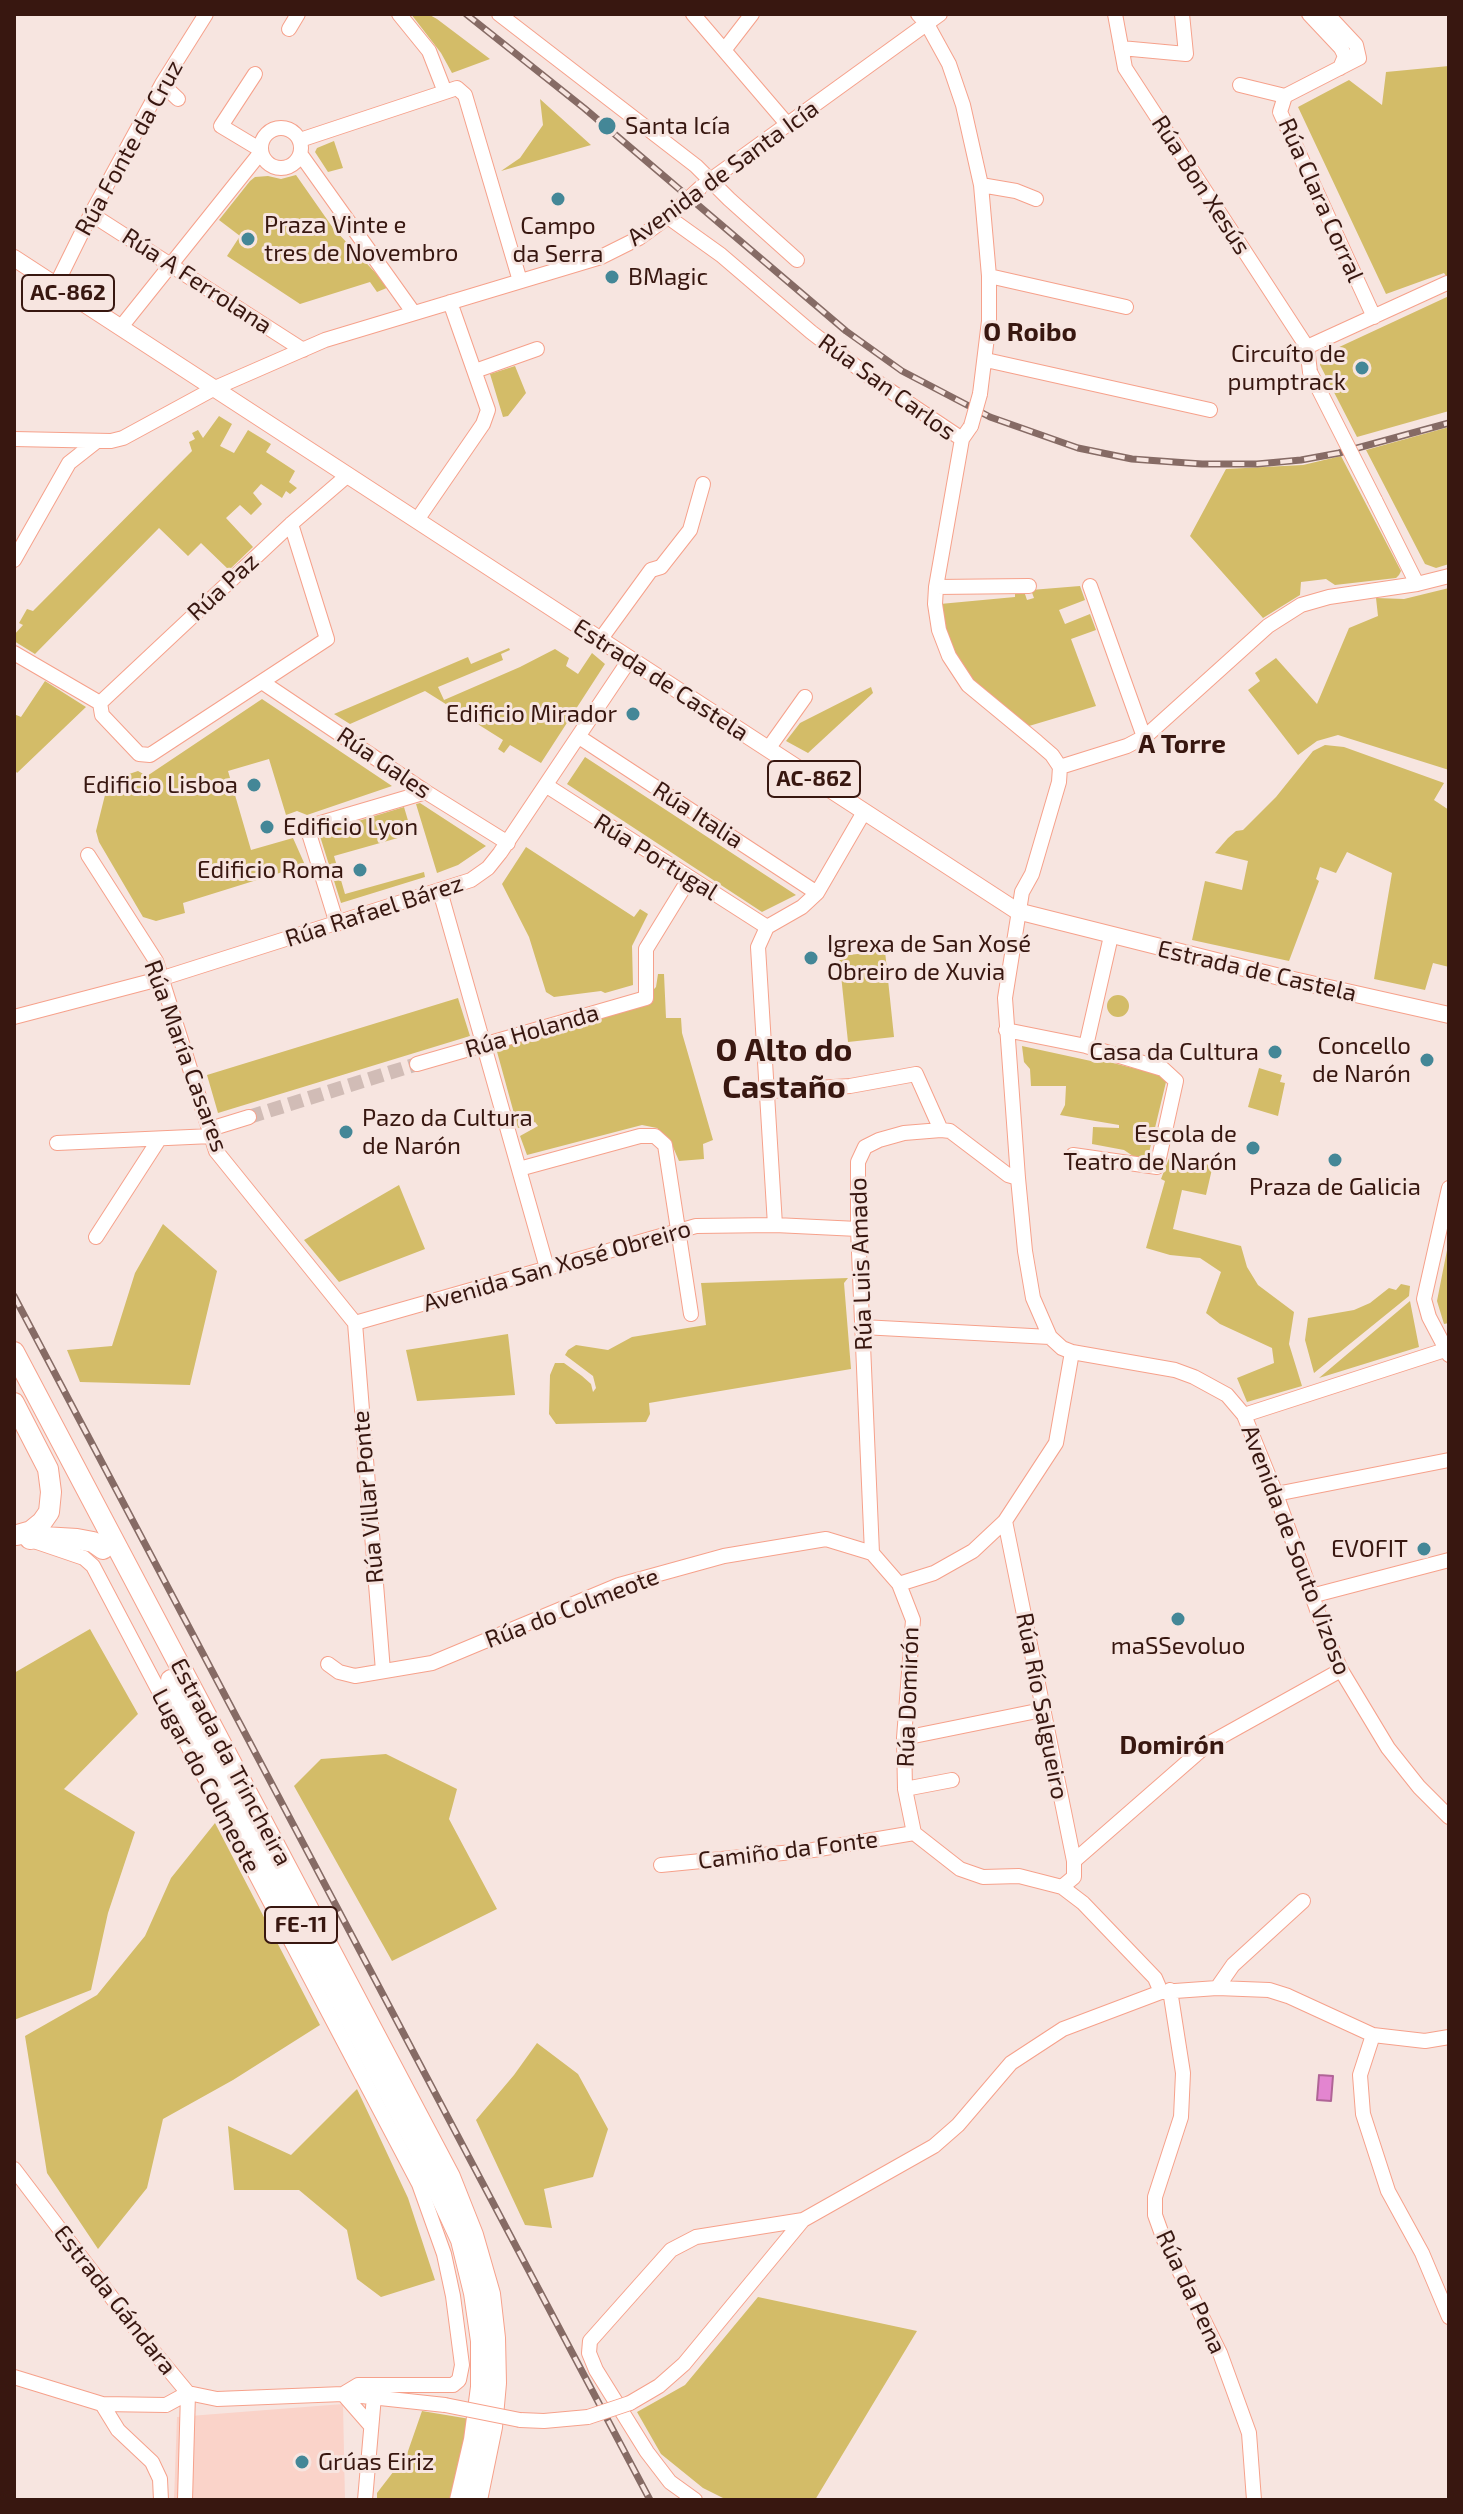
<!DOCTYPE html>
<meta charset="utf-8">
<style>
body{margin:0}
#map{position:relative;width:1463px;height:2514px;overflow:hidden;background:#f7e5e0;font-family:"Exo 2",sans-serif}
canvas{display:block}
.frame{position:absolute;inset:0;border:16px solid #381710;pointer-events:none}
</style>
<div id="map">
<canvas width="1463" height="2514"></canvas>
<div class="frame"></div>
</div>
<script>
const ctx = document.querySelector('canvas').getContext('2d');
ctx.lineJoin = 'round';
function fillPath(path, color) { ctx.fillStyle = color; ctx.fill(path, 'evenodd'); }
const shape = rows => new Path2D(rows.map(r => 'M' + r).join(''));
function stroke(path, color, width, dash) { ctx.strokeStyle = color; ctx.lineWidth = width; ctx.lineCap = dash ? 'butt' : 'round'; ctx.setLineDash(dash || []); ctx.stroke(path); }
function label(font, color, halo, rows, align = 'center') {
  ctx.font = font + ' "Exo 2",sans-serif'; ctx.lineWidth = 6; ctx.setLineDash([]); ctx.textBaseline = 'middle'; ctx.strokeStyle = halo; ctx.fillStyle = color; for (const [text, x, y, turn = 0] of rows) {
    ctx.save(); ctx.translate(x, y); ctx.rotate((+turn || 0) * Math.PI / 180); ctx.textAlign = isNaN(turn) ? turn : align; if (halo) ctx.strokeText(text, 0, 0); ctx.fillText(text, 0, 0); ctx.restore();
  }
}
fillPath(shape([
 [343,2404,345,2500,174,2500,177,2417]
]), '#fad3c9');
fillPath(shape([
 [411,14,428,14,437,19,490,59,452,73,441,53],
 [1449,66,1449,280,1444,273,1386,294,1298,107,1349,80,1382,105,1386,72],
 [540,99,591,145,501,171,520,158,543,125],
 [334,141,343,168,328,172,315,152,317,148],
 [296,175,333,228,389,287,377,292,370,282,300,304,227,256,240,236,219,220,250,181,255,177,268,176,281,179],
 [1449,296,1449,411,1357,437,1320,365,1322,355],
 [515,366,526,393,508,416,503,417,490,374],
 [219,416,232,424,220,446,234,453,248,430,271,444,266,452,295,471,289,482,297,488,290,494,286,491,282,498,261,484,253,493,262,504,251,515,240,505,226,518,253,547,229,570,201,543,188,556,159,528,35,654,14,641,14,635,23,625,19,623,27,609,33,611,192,451,189,442,195,439,192,433,198,430,203,438],
 [1449,427,1449,564,1436,568,1425,564,1366,450],
 [1341,456,1401,571,1399,575,1396,578,1335,585,1326,579,1301,582,1300,595,1263,618,1190,536,1226,469,1303,465],
 [1080,586,1085,600,1059,610,1065,624,1090,614,1096,630,1071,639,1096,706,1029,726,989,698,961,666,950,643,940,604,1015,597,1015,592,1024,591,1027,600,1034,598,1031,590],
 [1449,588,1449,770,1338,735,1317,741,1298,755,1248,690,1260,681,1255,673,1276,658,1317,704,1349,628,1378,616,1376,598,1404,599],
 [509,648,510,650,501,654,503,660,438,687,444,700,520,667,555,649,569,658,566,666,578,674,592,653,605,664,541,763,510,745,504,753,498,749,503,740,425,691,350,724,334,714,468,657,471,664],
 [45,681,86,707,17,773,14,769,14,714,21,717],
 [871,687,873,693,808,753,786,741,800,723],
 [262,699,392,786,307,815,297,811,286,815,269,759,228,771,251,850,293,838,305,865,183,903,185,913,156,921,143,917,99,842,96,831,107,787,117,778,138,771,147,776],
 [1325,745,1344,747,1444,783,1434,800,1449,810,1449,967,1433,963,1425,990,1374,979,1392,873,1347,852,1336,873,1320,867,1316,879,1319,881,1289,961,1192,940,1205,881,1242,890,1248,861,1215,853,1228,838,1236,831,1243,830,1276,797,1313,751],
 [585,757,796,895,762,912,567,784],
 [420,803,486,846,458,865,437,873,416,804],
 [404,807,412,834,334,856,345,894,424,872,425,877,341,903,319,833],
 [526,847,634,917,640,909,648,914,632,946,633,985,605,993,601,991,554,997,546,992,529,937,502,884],
 [885,951,894,1037,848,1042,839,956],
 [658,974,664,974,666,1018,681,1018,682,1033,713,1140,703,1144,704,1159,679,1161,673,1147,662,1133,657,1128,642,1125,527,1155,520,1136,538,1126,535,1122,518,1128,496,1048,653,990,656,987],
 '1107 1006a11 11 0 1 1 22 0a11 11 0 1 1-22 0Z',
 [458,998,470,1036,218,1113,207,1075],
 [1022,1046,1091,1061,1093,1058,1161,1075,1166,1082,1148,1157,1136,1158,1124,1150,1092,1144,1093,1127,1119,1128,1119,1125,1060,1115,1065,1105,1066,1086,1031,1086,1030,1069,1024,1062],
 [1259,1068,1282,1075,1280,1082,1285,1083,1278,1116,1248,1107],
 [1171,1153,1206,1163,1212,1169,1206,1195,1182,1190,1173,1229,1241,1246,1247,1267,1258,1285,1294,1312,1289,1344,1302,1386,1247,1402,1237,1378,1274,1363,1272,1348,1220,1324,1206,1313,1221,1272,1200,1258,1170,1255,1146,1248,1165,1181,1161,1179],
 [399,1185,425,1249,339,1282,304,1240],
 [163,1224,217,1271,190,1385,80,1382,67,1350,112,1346,135,1273],
 [1448,1245,1449,1323,1444,1324,1437,1301],
 [848,1278,844,1283,851,1369,649,1403,650,1414,646,1422,556,1424,549,1414,550,1375,555,1363,564,1363,582,1376,591,1384,593,1392,596,1388,593,1376,565,1355,568,1350,576,1345,608,1350,632,1337,706,1325,701,1283],
 [1401,1284,1410,1286,1409,1296,1314,1373,1305,1340,1308,1318,1354,1310,1370,1303,1389,1288,1396,1290],
 [1410,1301,1419,1347,1319,1378],
 [508,1334,515,1395,417,1401,406,1350],
 [90,1629,138,1714,64,1789,135,1832,108,1913,91,1990,14,2020,14,1673],
 [386,1754,457,1789,449,1819,497,1909,392,1961,294,1786,321,1759],
 [215,1823,320,2025,233,2080,163,2119,147,2188,98,2249,47,2173,25,2036,97,1995,145,1936,171,1878],
 [537,2043,578,2074,608,2129,593,2177,544,2189,552,2228,525,2225,476,2120,514,2075],
 [357,2089,408,2198,435,2280,381,2297,357,2279,347,2230,299,2190,234,2190,228,2126,291,2155],
 [758,2297,917,2331,815,2500,727,2500,703,2488,661,2454,637,2412,685,2385],
 [422,2411,470,2419,452,2500,377,2500,377,2493,407,2454]
]), '#d3bc68');
const water = shape([
 [1319,2075,1333,2076,1331,2101,1317,2100,1319,2075]
]);
fillPath(water, '#e385d0');
stroke(water, '#b06496', 2);
stroke(shape([
 [249,1117,417,1064]
]), '#d1bcb6', 14, [14, 7]);
const minor = shape([
 [399,14,429,51,445,92,457,88,465,95,520,281],
 [499,14,696,166,729,199,797,260],
 [693,14,788,125],
 [918,14,927,24,949,64,963,105,981,185,989,276,989,321,980,394],
 [1115,14,1125,68,1307,347,1310,372],
 [1309,14,1341,48,1345,56,1340,68],
 [1327,14,1356,45,1359,58,1285,96,1280,112,1374,317],
 [289,29,298,14],
 [1121,48,1186,54,1182,14],
 [725,49,752,14],
 [255,74,221,126,261,150],
 [162,84,178,99],
 [1240,85,1285,96],
 '261 148a20 20 0 1 1 40 0a20 20 0 1 1-40 0Z',
 [300,140,445,92],
 [301,155,413,312],
 [705,184,940,14],
 [981,185,1016,191,1036,199],
 [91,214,303,350],
 [668,217,721,255,811,332,871,378,962,439],
 [989,276,1126,307],
 [56,285,91,214,162,84,206,14],
 [121,327,261,152],
 [1307,347,1447,283],
 [986,360,1210,410],
 [475,371,537,349],
 [971,426,962,439,936,587,935,604,939,630,949,656,968,685,1037,742,1052,755,1060,767],
 [14,439,111,441,123,438,215,388,325,340,601,257,639,238,672,214],
 [1375,500,1417,584],
 [417,520,483,424,488,410,450,302],
 [14,560,69,463,97,441],
 [1090,586,1144,737],
 [936,587,1029,586],
 [600,640,651,570,661,567,690,530,703,484],
 [14,653,100,703,102,715,139,754,150,755,327,639,291,524],
 [262,682,426,792,508,843],
 [100,703,291,524,348,475],
 [579,737,817,893],
 [768,749,805,697],
 [1060,767,1059,782,1032,874,1022,892,1005,998,1018,1178,1025,1251,1033,1298,1050,1337,1062,1348,1072,1352,1175,1370,1194,1377,1227,1395,1244,1415,1276,1494,1326,1635,1341,1670,1388,1748,1419,1787,1449,1817],
 [1060,767,1127,746,1146,736,1268,626,1301,605,1329,597,1417,584,1449,576],
 [547,786,767,927],
 [88,855,156,961,216,1151,355,1323],
 [440,891,547,1268],
 [337,924,307,827,426,792],
 [14,1017,163,978,471,880,488,868,500,853,630,659],
 [1006,1030,1086,1046,1163,1069,1176,1081,1157,1167,1073,1155],
 [1086,1046,1111,936],
 [417,1064,646,998,646,949,689,879],
 [768,1091,850,1086,916,1074,941,1130],
 [210,1129,249,1117],
 [57,1143,212,1136],
 [519,1169,640,1136,655,1136,665,1145,691,1314],
 [775,1225,758,947,767,927,802,907,817,893,864,812],
 [96,1237,158,1141],
 [355,1323,696,1226,775,1225,858,1229],
 [355,1323,383,1671],
 [862,1327,1050,1337],
 [1449,1355,1429,1317,1424,1299,1449,1188],
 [1244,1415,1445,1350],
 [1276,1494,1449,1460],
 [1005,1521,1074,1861,1074,1877,1062,1887],
 [37,1542,84,1558,93,1566,419,2184,444,2254,453,2296,462,2365,459,2380,453,2385,358,2385,343,2394],
 [872,1553,858,1229,858,1162,865,1147,879,1140,904,1133,941,1130,950,1131,1008,1175,1018,1178],
 [899,1584,934,1573,973,1551,1005,1521,1056,1443,1072,1352],
 [1311,1596,1449,1560],
 [328,1664,339,1672,355,1676,432,1663,619,1585,724,1556,826,1539,872,1553,899,1584,913,1620,904,1738,905,1789,914,1833],
 [904,1738,1042,1710],
 [905,1789,952,1780],
 [914,1833,960,1869,983,1877,1019,1876,1062,1887,1083,1903,1155,1978,1161,1992],
 [1074,1861,1208,1744,1341,1670],
 [661,1865,813,1850,914,1833],
 [1217,1988,1233,1965,1303,1901],
 [1170,1990,1183,2073,1181,2117,1155,2197,1155,2215,1164,2240,1220,2353,1249,2433,1254,2500],
 [1373,2035,1360,2075,1363,2114,1388,2191,1422,2253,1449,2317],
 [14,2169,144,2340,188,2393,217,2399,343,2394,445,2405],
 [14,2377,102,2404,166,2405,188,2393],
 [343,2394,371,2426],
 [630,2403,659,2386,684,2364,803,2220,934,2146,958,2125,1011,2063,1063,2029,1161,1992,1217,1988,1269,1990,1288,1996,1373,2035,1425,2041,1449,2037],
 [102,2404,118,2430,152,2462,160,2479,161,2500],
 [520,2420,544,2421,588,2417],
 [185,2500,188,2393],
 [365,2500,374,2396],
 [695,2500,670,2482,647,2452,596,2370,589,2353,590,2341,671,2250,696,2237,803,2220]
]);
const major = shape([
 [14,258,1017,911,1280,977,1449,1015]
]);
const highway = shape([
 [14,1352,450,2177,473,2235,490,2294,495,2338,496,2383,492,2427,477,2500],
 [14,1403,48,1469,51,1492,49,1512,42,1522,31,1531,17,1535],
 [30,1539,43,1537,77,1539,93,1542,103,1549],
 [171,1680,418,2147,461,2240,474,2293,481,2341,481,2387,474,2440,460,2500]
]);
stroke(minor, '#f6a18b', 16);
stroke(major, '#f6a18b', 18);
stroke(highway, '#f6a18b', 22);
stroke(minor, '#fff', 14);
stroke(major, '#fff', 16);
stroke(highway, '#fff', 20);
const rail = shape([
 [466,14,584,108,846,331,902,371,990,417,1078,448,1132,459,1202,464,1257,464,1301,460,1339,453,1449,423],
 [14,1296,650,2500]
]);
stroke(rail, '#866b65', 7);
stroke(rail, '#f7e5e0', 4, [12]);
const minorBridge = shape([
 [672,214,701,187],
 [1310,372,1375,500],
 [971,426,980,394],
 [445,2405,520,2420],
 [588,2417,630,2403]
]);
stroke(minorBridge, '#f6a18b', 16, []);
stroke(minorBridge, '#fff', 14);
for (const [x, y, r, color] of [
 [607,126,10,"#448797"],
 [558,199,8,"#448797"],
 [248,239,8,"#448797"],
 [612,277,8,"#448797"],
 [1362,368,8,"#448797"],
 [633,714,8,"#448797"],
 [254,785,8,"#448797"],
 [267,827,8,"#448797"],
 [360,870,8,"#448797"],
 [811,958,8,"#448797"],
 [1275,1052,8,"#448797"],
 [1427,1060,8,"#448797"],
 [346,1132,8,"#448797"],
 [1253,1148,8,"#448797"],
 [1335,1160,8,"#448797"],
 [1424,1549,8,"#448797"],
 [1178,1619,8,"#448797"],
 [302,2462,8,"#448797"]
]) { const dot = new Path2D(); dot.arc(x, y, r, 0, 2 * Math.PI); ctx.fillStyle = color; ctx.fill(dot); stroke(dot, '#f7e5e0', 3); }
for (const [x, y, w] of [
 [68,293,92],
 [814,779,92],
 [301,1925,72]
]) { const box = new Path2D(); box.roundRect(x - w / 2, y - 18, w, 36, 6); ctx.fillStyle = '#f7e5e0'; ctx.fill(box); stroke(box, '#381710', 2); }
label('bold 22px', '#381710', null, [
 ["AC-862",68,293],
 ["AC-862",814,779],
 ["FE-11",301,1925]
]);
label('24px', '#381710', '#f7e5e0', [
 ["Santa Icía",625,126,"left"],
 ["Praza Vinte e",264,225,"left"],
 ["tres de Novembro",264,253,"left"],
 ["Campo",558,226,"center"],
 ["da Serra",558,254,"center"],
 ["BMagic",628,277,"left"],
 ["Circuíto de",1346,354],
 ["pumptrack",1346,382],
 ["Edificio Mirador",617,714],
 ["Edificio Lisboa",238,785],
 ["Edificio Lyon",283,827,"left"],
 ["Edificio Roma",344,870],
 ["Igrexa de San Xosé",827,944,"left"],
 ["Obreiro de Xuvia",827,972,"left"],
 ["Concello",1411,1046],
 ["de Narón",1411,1074],
 ["Casa da Cultura",1259,1052],
 ["Pazo da Cultura",362,1118,"left"],
 ["de Narón",362,1146,"left"],
 ["Escola de",1237,1134],
 ["Teatro de Narón",1237,1162],
 ["Praza de Galicia",1335,1187,"center"],
 ["EVOFIT",1408,1549],
 ["maSSevoluo",1178,1646,"center"],
 ["Grúas Eiriz",318,2462,"left"]
], 'right');
label('24px', '#381710', '#f7e5e0', [
 ["Rúa Fonte da Cruz",129,148,-61],
 ["Avenida de Santa Icía",723,173,-36],
 ["Rúa Bon Xesús",1201,185,57],
 ["Rúa Clara Corral",1321,200,66],
 ["Rúa A Ferrolana",197,281,33],
 ["Rúa San Carlos",887,387,36],
 ["Rúa Paz",223,587,-43],
 ["Estrada de Castela",661,680,33],
 ["Rúa Gales",384,763,34],
 ["Rúa Italia",698,815,33],
 ["Rúa Portugal",656,857,32],
 ["Rúa Rafael Bárez",374,911,-18],
 ["Estrada de Castela",1257,971,13],
 ["Rúa Holanda",532,1031,-16],
 ["Rúa María Casares",186,1056,70],
 ["Rúa Luis Amado",861,1264,-92],
 ["Avenida San Xosé Obreiro",557,1266,-16],
 ["Rúa Villar Ponte",368,1497,-95],
 ["Avenida de Souto Vizoso",1296,1550,69],
 ["Rúa do Colmeote",572,1608,-21],
 ["Rúa Domirón",908,1697,-88],
 ["Rúa Río Salgueiro",1042,1706,79],
 ["Estrada da Trincheira",231,1762,62],
 ["Lugar do Colmeote",206,1781,62],
 ["Camiño da Fonte",788,1850,-7],
 ["Rúa da Pena",1191,2292,65],
 ["Estrada Gándara",115,2300,52]
]);
label('bold 26px', '#381710', '#f7e5e0', [
 ["O Roibo",1030,332],
 ["A Torre",1182,744],
 ["Domirón",1172,1745]
]);
label('bold 32px', '#381710', '#f7e5e0', [
 ["O Alto do",784,1050],
 ["Castaño",784,1087]
]);
</script>
